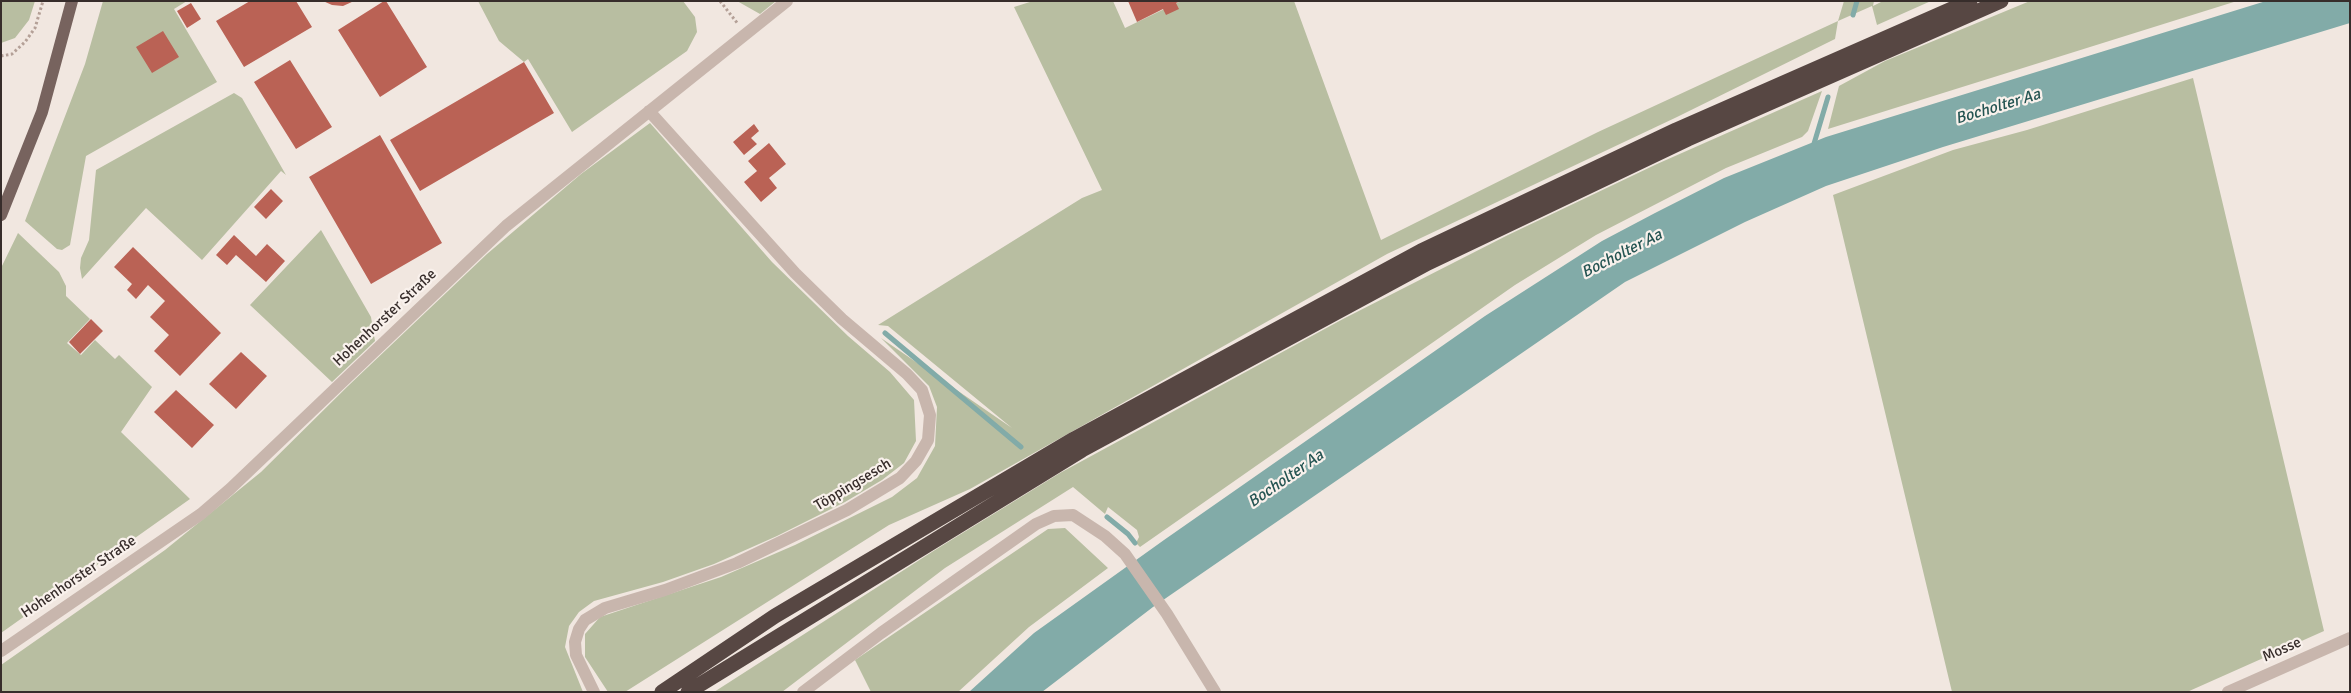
<!DOCTYPE html>
<meta charset="utf-8">
<style>
body{margin:0}
#map{position:relative;width:2351px;height:693px;overflow:hidden;background:#f1e7e0;font-family:Signika,sans-serif}
canvas{display:block}
.frame{position:absolute;inset:0;border:2px solid #372d2b;pointer-events:none}
</style>
<div id="map">
<canvas width="2351" height="693"></canvas>
<div class="frame"></div>
</div>
<script>
const ctx = document.querySelector('canvas').getContext('2d');
ctx.lineJoin = 'round';
function fillPath(path, color) { ctx.fillStyle = color; ctx.fill(path, 'evenodd'); }
const shape = rows => new Path2D(rows.map(r => 'M' + r).join(''));
function stroke(path, color, width, dash) { ctx.strokeStyle = color; ctx.lineWidth = width; ctx.lineCap = dash ? 'butt' : 'round'; ctx.setLineDash(dash || []); ctx.stroke(path); }
function label(font, color, halo, rows, align = 'center') {
  ctx.font = font + ' Signika,sans-serif'; ctx.lineWidth = 4.5; ctx.setLineDash([]); ctx.textBaseline = 'middle'; ctx.strokeStyle = halo; ctx.fillStyle = color; for (const [text, x, y, turn = 0] of rows) {
    ctx.save(); ctx.translate(x, y); ctx.rotate((+turn || 0) * Math.PI / 180); ctx.textAlign = isNaN(turn) ? turn : align; if (halo) ctx.strokeText(text, 0, 0); ctx.fillText(text, 0, 0); ctx.restore();
  }
}
fillPath(shape([
 [1,1,35,1,29,20,15,38,1,43],
 [103,1,187,1,174,9,217,82,86,156,70,245,62,250,57,249,25,221,85,64],
 [478,1,683,1,695,17,697,32,687,51,572,132,528,59,524,62,499,41],
 [737,1,776,1,760,14],
 [1033,1,1113,1,1125,28,1181,1,1294,1,1381,240,1598,132,1838,21,1844,1,1874,1,1873,6,1883,1,1931,1,1877,25,1872,6,1838,21,1835,39,1677,117,1387,254,970,489,889,525,625,692,608,692,585,657,585,634,600,617,721,577,795,545,892,497,917,478,935,446,937,407,929,386,881,338,1012,428,888,326,878,325,1082,198,1102,190,1014,7],
 [2030,1,2237,1,1828,129,1839,86,1885,61],
 [2193,78,2324,631,2187,692,1952,692,1833,195,1953,150,2027,130],
 [1822,91,1808,131,1802,137,1726,168,1596,235,1515,285,1140,547,1136,543,1139,537,1137,530,1108,507,1105,514,1073,487,945,568,782,692,714,692,935,550,1060,473,1343,319,1508,235,1657,164],
 [234,93,242,98,286,175,281,171,202,260,146,208,82,279,80,268,81,258,89,240,96,170],
 [650,123,772,262,848,336,890,372,914,400,916,441,904,463,882,480,845,502,777,536,714,564,663,582,594,601,579,612,569,626,565,647,583,692,1,692,1,665,165,550,261,472,348,386,487,254,581,174],
 [321,230,371,317,375,341,332,382,250,305],
 [18,233,59,272,66,286,66,296,90,319,67,343,81,355,95,340,115,359,119,355,152,387,121,432,190,499,1,633,1,268],
 [1065,528,1108,568,1029,627,958,692,871,692,855,660,1048,529]
]), '#b8bea1');
fillPath(shape([
 [2266,1,2350,1,2350,23,1943,147,1826,186,1745,222,1625,282,1153,607,1042,692,969,692,1034,633,1164,540,1485,316,1602,241,1655,213,1724,178,1826,137]
]), '#82aba8');
stroke(shape([
 [1853,15,1857,1],
 [1813,147,1828,97],
 [885,333,1021,447],
 [1107,517,1128,534,1135,543]
]), '#82aba8', 5);
fillPath(shape([
 [250,1,296,1,312,27,244,67,216,21],
 [323,1,354,1,343,6,332,5],
 [384,1,386,1,427,67,380,97,338,30],
 [1128,1,1181,1,1176,3,1179,9,1166,15,1163,9,1137,22],
 [191,3,201,19,187,28,177,11],
 [163,31,179,57,152,73,136,47],
 [290,60,332,127,296,149,254,82],
 [524,62,554,113,420,191,390,140],
 [754,124,759,131,751,138,757,144,744,155,733,142],
 [380,135,442,243,371,284,309,177],
 [769,143,786,164,769,178,777,188,761,202,744,182,757,171,748,161],
 [271,189,283,201,266,219,254,207],
 [234,235,256,256,267,244,285,261,266,282,236,255,227,265,216,255],
 [133,247,221,333,180,376,154,351,169,335,150,317,165,301,148,285,136,299,127,290,132,284,114,267],
 [91,319,103,331,80,354,69,342],
 [241,352,267,376,236,409,209,384],
 [176,390,214,425,192,448,154,412]
]), '#ba6255');
stroke(shape([
 [720,1,738,24],
 [1,56,12,54,25,42,35,28,43,1]
]), '#b4a097', 3, [2.5, 2.5]);
stroke(shape([
 [1,651,201,514,230,489,506,226,787,1],
 [594,692,576,655,575,642,579,629,585,620,605,608,665,590,737,563,847,510,900,478,916,461,928,440,930,415,922,390,907,374,842,319,795,273,649,111],
 [803,692,881,633,1036,524,1054,516,1073,515,1105,536,1125,554,1167,614,1215,692],
 [2228,692,2350,638]
]), '#c8b6ad', 12);
stroke(shape([
 [1,215,42,112,72,1]
]), '#77635e', 12);
stroke(shape([
 [662,692,775,616,1074,439,1421,251,1676,130,1970,1],
 [688,692,1082,450,1428,263,1688,139,2001,1]
]), '#574743', 15);
label('15px', '#372d2b', '#f9f1ec', [
 ["Hohenhorster Straße",385,318,-43],
 ["Töppingsesch",853,485,-31],
 ["Hohenhorster Straße",79,577,-34],
 ["Mosse",2282,650,-24]
]);
label('italic 16px', '#245452', '#f9f1ec', [
 ["Bocholter Aa",1998,107,-17],
 ["Bocholter Aa",1622,254,-27],
 ["Bocholter Aa",1286,479,-35]
]);
</script>
